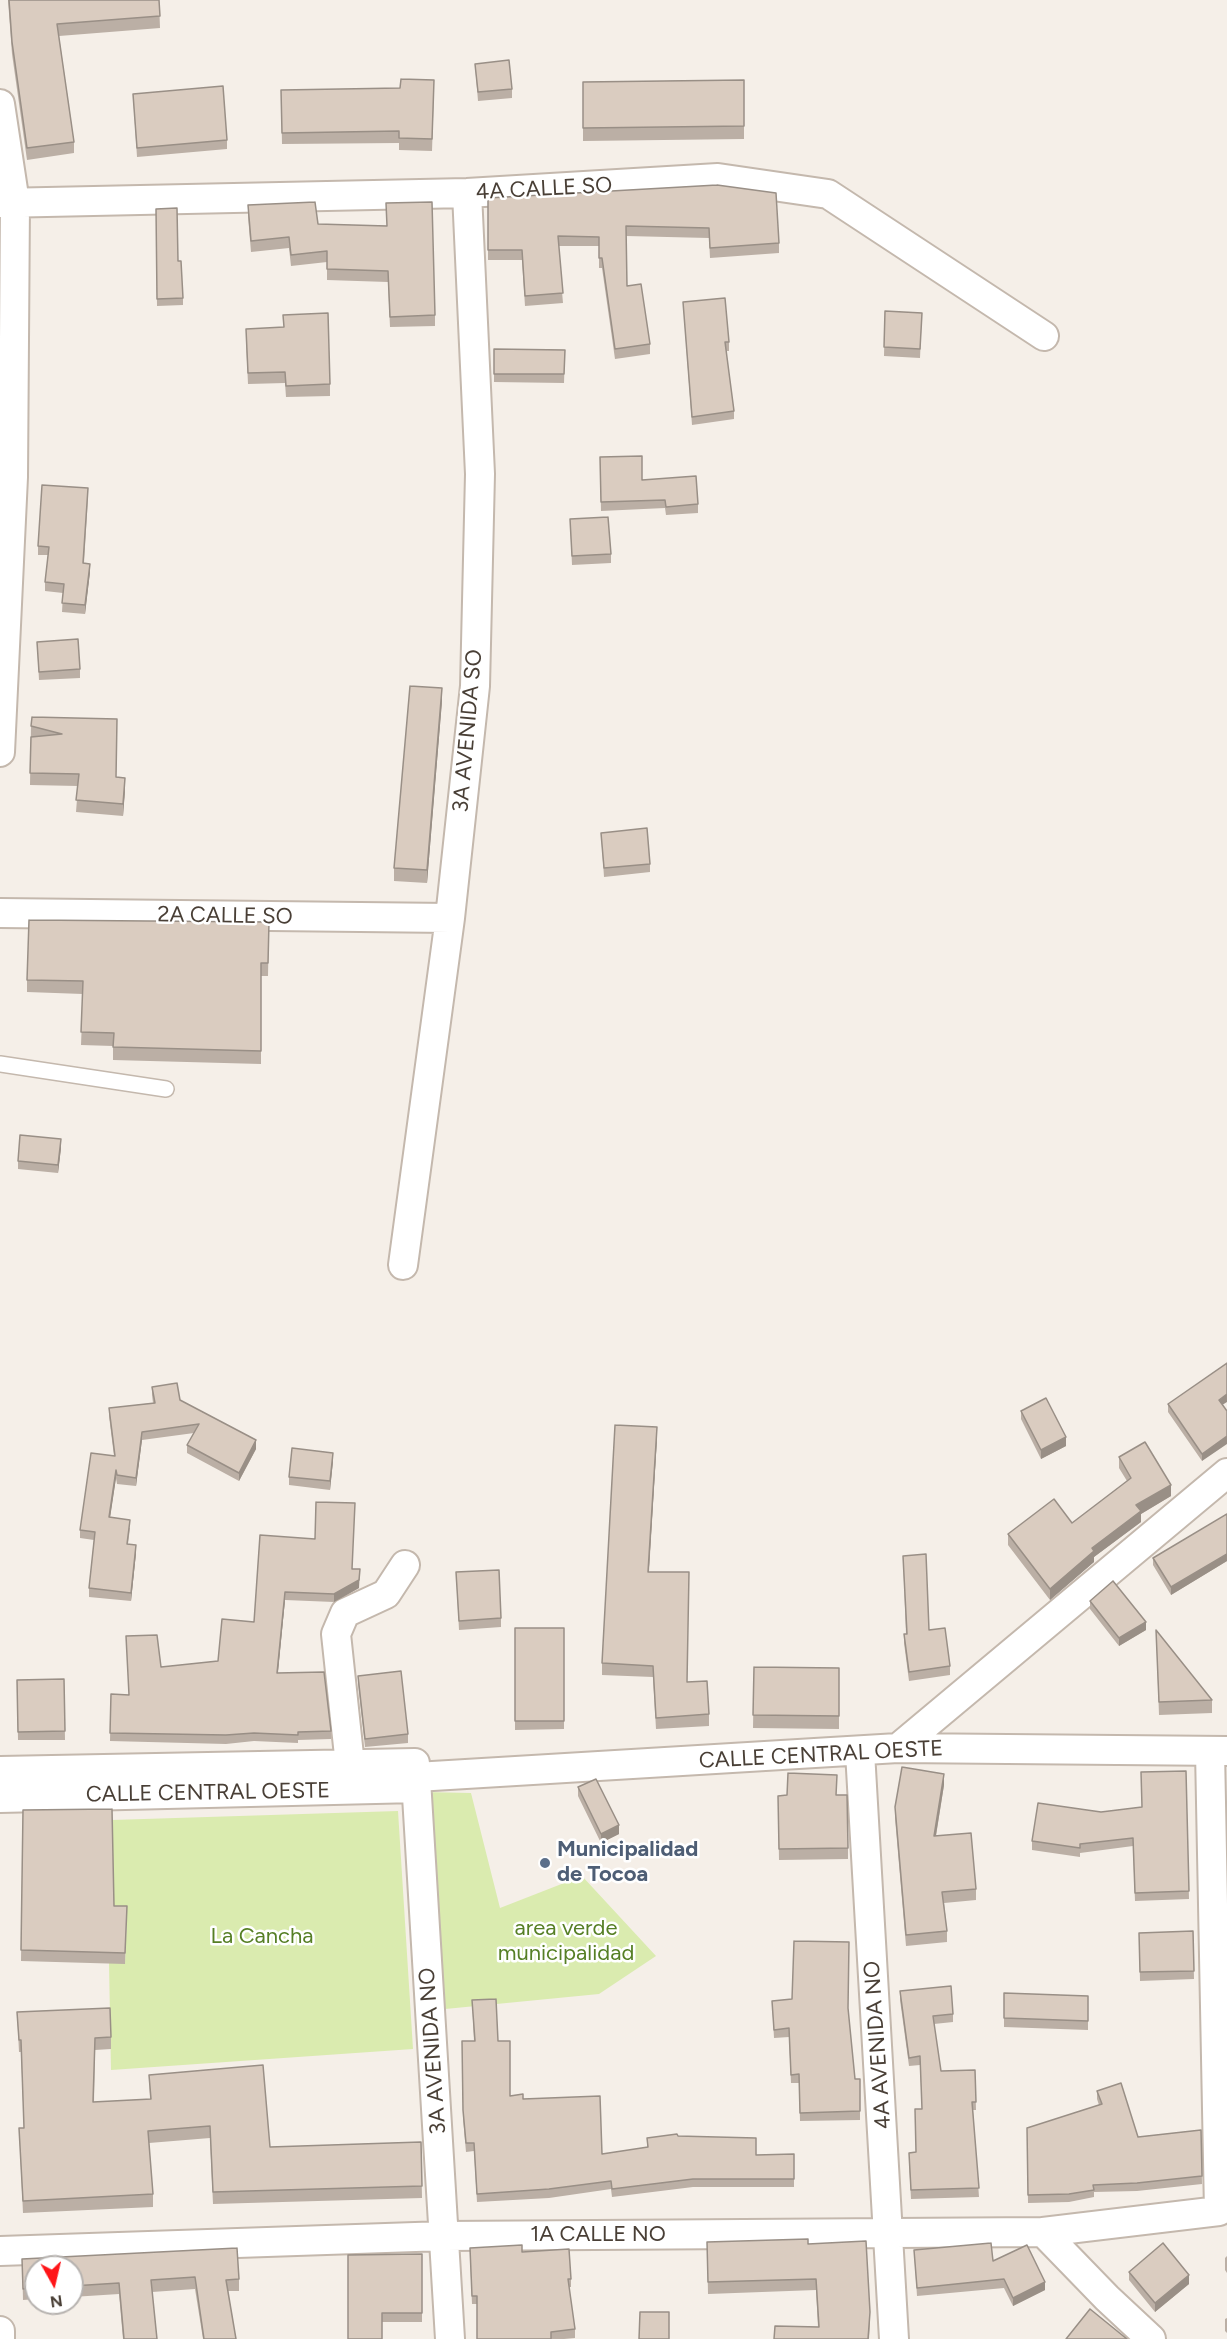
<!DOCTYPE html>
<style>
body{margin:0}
#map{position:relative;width:1227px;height:2339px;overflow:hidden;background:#f5efe8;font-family:Figtree,sans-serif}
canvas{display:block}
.north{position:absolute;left:24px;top:2255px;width:60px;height:60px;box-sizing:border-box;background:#fff;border:2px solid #b6b2af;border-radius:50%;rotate:172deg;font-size:16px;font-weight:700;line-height:24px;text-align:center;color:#493f36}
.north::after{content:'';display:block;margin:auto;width:21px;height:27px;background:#ff1518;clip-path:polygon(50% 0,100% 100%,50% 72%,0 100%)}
</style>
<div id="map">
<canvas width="1227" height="2339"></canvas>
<div class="north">N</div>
</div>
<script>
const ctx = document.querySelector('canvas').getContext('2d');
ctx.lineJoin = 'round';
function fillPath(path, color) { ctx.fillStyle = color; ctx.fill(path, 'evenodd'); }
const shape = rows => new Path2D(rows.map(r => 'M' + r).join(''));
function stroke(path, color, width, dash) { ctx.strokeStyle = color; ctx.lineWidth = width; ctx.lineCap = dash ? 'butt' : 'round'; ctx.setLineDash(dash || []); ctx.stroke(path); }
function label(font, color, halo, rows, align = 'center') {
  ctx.font = font + ' Figtree,sans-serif'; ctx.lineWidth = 5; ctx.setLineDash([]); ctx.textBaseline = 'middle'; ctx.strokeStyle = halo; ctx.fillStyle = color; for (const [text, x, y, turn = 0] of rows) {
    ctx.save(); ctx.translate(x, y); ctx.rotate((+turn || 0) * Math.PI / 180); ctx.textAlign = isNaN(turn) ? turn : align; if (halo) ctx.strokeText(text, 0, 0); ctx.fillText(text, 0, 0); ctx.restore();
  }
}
fillPath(shape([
 [423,1792,471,1793,500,1908,582,1876,656,1956,599,1994,435,2010],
 [398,1811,413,2049,111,2070,109,1963,125,1963,127,1917,114,1907,112,1820]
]), '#daebaf');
const service = shape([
 [0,1064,166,1089]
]);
const minor = shape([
 [0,104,15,203,13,477,0,752],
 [0,203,467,193,718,178,828,194,1044,336],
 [0,913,450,918],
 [403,1265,450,918,475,686,480,474,467,193],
 [898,1748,1227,1473],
 [860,1752,894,2339],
 [350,1765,336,1634,345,1613,386,1594,405,1565],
 [0,1771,415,1763,450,2339],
 [416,1777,898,1748,1227,1751],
 [0,1798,417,1788],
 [1043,2232,1219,2211,1210,1751],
 [0,2251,445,2236,1043,2232,1107,2298,1151,2339],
 [0,2331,0,2339]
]);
stroke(service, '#c4b8ad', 18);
stroke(minor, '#c4b8ad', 32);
stroke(service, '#fff', 15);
stroke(minor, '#fff', 28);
fillPath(shape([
 [8,0,159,0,160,28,59,36,74,142,74,153,27,160,12,54],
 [475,64,512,89,512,98,478,101],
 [744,80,744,139,583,141,583,82],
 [281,90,434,91,432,151,399,150,399,143,282,144],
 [133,94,227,140,227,149,137,157],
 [717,185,779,243,779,253,710,258,709,238,626,236,627,286,650,344,650,354,615,359,602,268,599,268,599,246,558,246,563,303,525,306,522,260,488,260,488,198],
 [248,205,318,224,387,226,435,315,435,326,390,327,388,282,327,280,327,262,291,266,289,248,251,252,248,216],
 [156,209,178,261,183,298,183,305,157,306],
 [683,302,729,342,729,351,726,351,734,411,734,419,692,425],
 [885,311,922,313,920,358,884,356],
 [246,340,330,384,330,396,286,397,285,383,248,384],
 [494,349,565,350,564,383,494,382],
 [600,457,642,480,698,504,698,513,666,515,665,508,601,511],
 [88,497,84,563,90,572,85,614,62,612,63,593,45,591,45,582,48,555,38,555,38,546],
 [570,519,611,554,611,563,572,565],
 [37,642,80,669,80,678,39,680],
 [442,701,427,883,394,881,394,868],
 [117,719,116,777,125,790,123,816,76,812,78,786,30,785,31,726],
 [601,833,650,864,650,872,604,877],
 [269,922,268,976,261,976,261,1064,113,1060,113,1046,81,1045,83,994,27,992,27,980],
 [61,1148,58,1173,18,1169,18,1161],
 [152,1387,180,1400,256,1449,239,1481,187,1453,187,1445,194,1433,142,1440,136,1486,117,1484,116,1478,110,1517,130,1528,128,1544,136,1553,131,1601,89,1597,89,1588,94,1540,80,1538,80,1530,114,1456,109,1416,109,1408,153,1403,152,1395],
 [1168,1404,1223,1405,1202,1461,1168,1412],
 [1021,1411,1066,1446,1041,1459,1021,1419],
 [657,1438,649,1572,687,1682,709,1714,709,1726,656,1729,653,1677,602,1675,602,1663],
 [1119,1457,1171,1496,1141,1514,1141,1522,1094,1557,1094,1562,1050,1600,1008,1545,1008,1534,1072,1523,1127,1481,1119,1468],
 [333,1461,330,1490,289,1485,289,1477],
 [1227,1514,1227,1561,1171,1595,1153,1565,1153,1558],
 [260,1535,353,1569,359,1588,334,1602,285,1600,278,1673,331,1731,331,1739,298,1740,298,1743,254,1741,226,1744,110,1741,111,1694,129,1695,161,1667,218,1661,254,1622],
 [903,1556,929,1630,950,1666,950,1675,909,1681,904,1643,904,1634,906,1634],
 [456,1572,501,1618,501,1627,459,1630],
 [1090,1601,1146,1630,1119,1646,1090,1609],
 [515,1628,564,1628,564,1729,515,1730],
 [1156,1630,1212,1700,1212,1713,1159,1715],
 [754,1667,839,1668,839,1729,753,1728],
 [358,1676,408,1734,408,1743,365,1747,358,1684],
 [64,1679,65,1740,18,1740,17,1680],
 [1186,1771,1189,1899,1135,1901,1133,1846,1080,1853,1080,1857,1032,1850,1032,1841,1101,1812,1142,1807],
 [944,1785,936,1836,976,1889,976,1900,944,1903,947,1931,947,1942,906,1946,895,1818,895,1807],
 [578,1787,619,1834,601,1843,578,1796],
 [837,1795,848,1848,848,1859,779,1860,778,1796],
 [23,1810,114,1906,127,1906,125,1964,21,1961],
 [1193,1931,1194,1979,1140,1981,1139,1933],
 [900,1991,953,2014,953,2022,934,2024,941,2071,975,2070,976,2110,973,2110,979,2197,911,2199,909,2162,916,2152,922,2109,920,2065,909,2066,900,2000],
 [1004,1993,1088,1996,1088,2030,1004,2027],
 [472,2000,498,2041,510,2096,523,2099,602,2154,647,2148,647,2138,678,2136,756,2155,794,2154,794,2187,693,2187,612,2197,611,2189,549,2198,477,2202,474,2151,466,2152,463,2118,462,2041,474,2041],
 [772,2001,848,2009,855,2079,860,2079,860,2120,800,2121,799,2083,791,2083,789,2037,774,2038],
 [17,2012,111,2037,111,2049,95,2050,94,2102,150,2099,149,2075,270,2147,421,2142,422,2198,213,2204,210,2138,149,2143,153,2194,153,2207,23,2213,19,2128,24,2128,21,2052,19,2052],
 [1097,2091,1138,2137,1201,2130,1202,2184,1137,2191,1094,2192,1094,2197,1069,2202,1028,2203,1027,2128,1099,2105,1097,2099],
 [707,2242,808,2244,870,2323,869,2339,774,2339,818,2327,816,2290,708,2294],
 [914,2250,993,2261,1045,2290,1013,2306,1004,2288,917,2296],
 [522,2252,571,2279,571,2287,569,2287,575,2329,575,2338,564,2339,477,2339,477,2304,472,2304,470,2256],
 [422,2254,422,2322,382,2322,348,2255],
 [1227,2256,1227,2273,1225,2270,1225,2258],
 [22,2259,239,2279,239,2291,228,2291,236,2339,203,2339,195,2289,152,2292,157,2339,123,2339,119,2294,72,2297,72,2267,36,2267,36,2299,23,2300],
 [1129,2272,1189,2284,1155,2312,1129,2280],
 [1227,2318,1227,2333,1225,2331,1225,2319]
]), '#bbafa5');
fillPath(shape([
 [90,564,90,572,85,614,85,605],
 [442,688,442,701,427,883,427,870],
 [125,778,125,790,123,816,123,804],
 [61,1139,61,1148,58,1173,58,1165],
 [1227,1394,1227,1402,1219,1407,1219,1400],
 [657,1427,657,1438,648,1583,648,1572],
 [142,1432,142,1440,136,1486,136,1478],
 [1227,1436,1227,1444,1202,1461,1202,1454],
 [1066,1437,1066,1446,1041,1459,1041,1450],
 [256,1440,256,1449,239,1481,239,1473],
 [333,1453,333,1461,330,1490,330,1481],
 [116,1470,116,1478,109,1525,109,1517],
 [1171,1485,1171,1496,1141,1514,1141,1522,1094,1557,1094,1562,1050,1600,1050,1589,1136,1505],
 [136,1545,136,1553,131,1601,131,1593],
 [1227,1554,1227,1561,1171,1595,1171,1587],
 [360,1569,359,1588,334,1602,334,1594],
 [285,1592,285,1600,277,1681,277,1673],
 [1146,1622,1146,1630,1119,1646,1119,1638],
 [944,1774,944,1785,934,1847,934,1836],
 [619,1825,619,1834,601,1843,601,1834],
 [1189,2275,1189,2284,1155,2312,1155,2303],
 [1045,2282,1045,2290,1013,2306,1013,2298]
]), '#998f86');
const building = shape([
 [9,0,159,0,160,16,57,24,74,142,27,148,12,42,9,0],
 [509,60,512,89,478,92,475,64,509,60],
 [401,79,434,80,432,139,399,138,399,131,282,133,281,90,400,88,401,79],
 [744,80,744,126,583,128,583,82,744,80],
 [223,86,227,140,137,148,133,94,223,86],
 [717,185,776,193,779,243,710,248,709,228,626,226,627,286,641,284,650,344,615,349,602,258,599,258,599,237,558,236,563,293,525,296,522,250,488,250,488,198,717,185],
 [315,202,318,224,387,226,386,203,432,202,435,315,390,317,388,271,327,269,327,251,291,255,289,237,251,241,248,205,315,202],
 [177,208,178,261,181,261,183,298,157,299,156,209,177,208],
 [725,298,729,342,725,342,734,411,692,417,683,302,725,298],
 [885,311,922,313,920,349,884,347,885,311],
 [328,313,330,384,286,386,285,372,248,373,246,329,284,327,283,315,328,313],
 [494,349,565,350,564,374,494,374,494,349],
 [642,456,642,480,696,476,698,504,666,507,665,500,601,502,600,457,642,456],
 [42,485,88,488,83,563,90,564,85,605,62,603,64,584,45,582,49,547,38,546,42,485],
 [608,517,611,554,572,556,570,519,608,517],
 [78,639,80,669,39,672,37,642,78,639],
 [410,686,442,688,427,870,394,868,410,686],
 [32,717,117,719,116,777,125,778,123,804,76,800,79,774,30,773,31,737,62,734,31,726,32,717],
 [647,828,650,864,604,868,601,833,647,828],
 [29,920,269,922,268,963,261,963,261,1051,113,1047,114,1033,81,1032,83,981,27,980,29,920],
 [20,1135,61,1139,58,1165,18,1161,20,1135],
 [1227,1363,1227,1394,1219,1400,1227,1411,1227,1436,1202,1454,1168,1404,1227,1363],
 [177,1383,180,1400,256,1440,239,1473,187,1445,199,1424,142,1432,136,1478,117,1475,116,1470,109,1517,130,1520,127,1544,136,1545,131,1593,89,1588,95,1532,80,1530,91,1453,115,1456,109,1408,155,1403,152,1387,177,1383],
 [1046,1398,1066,1437,1041,1450,1021,1411,1046,1398],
 [615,1425,657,1427,648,1572,689,1572,687,1682,707,1681,709,1714,656,1718,653,1666,602,1663,615,1425],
 [1145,1442,1171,1485,1136,1505,1141,1511,1092,1548,1094,1551,1050,1589,1008,1534,1054,1499,1072,1523,1131,1478,1119,1457,1145,1442],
 [292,1448,333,1453,330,1481,289,1477,292,1448],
 [316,1502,355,1503,352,1569,360,1569,359,1580,334,1594,285,1592,277,1673,324,1672,331,1731,298,1732,298,1735,254,1733,226,1735,110,1733,111,1694,129,1695,126,1636,157,1635,161,1667,218,1661,222,1619,254,1622,260,1535,315,1539,316,1502],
 [1227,1514,1227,1554,1171,1587,1153,1558,1227,1514],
 [926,1554,929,1630,945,1628,950,1666,909,1672,904,1634,907,1634,903,1556,926,1554],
 [499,1570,501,1618,459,1621,456,1572,499,1570],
 [1113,1581,1146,1622,1119,1638,1090,1601,1113,1581],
 [515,1628,564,1628,564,1721,515,1721,515,1628],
 [1156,1630,1212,1700,1159,1702,1156,1630],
 [754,1667,839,1668,839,1716,753,1715,754,1667],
 [401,1671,408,1734,365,1739,358,1676,401,1671],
 [64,1679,65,1731,18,1732,17,1680,64,1679],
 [902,1767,944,1774,934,1836,971,1833,976,1889,942,1892,947,1931,906,1935,895,1807,902,1767],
 [1186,1771,1189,1891,1135,1893,1133,1838,1080,1844,1080,1848,1032,1841,1038,1803,1101,1812,1142,1807,1141,1772,1186,1771],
 [788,1773,837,1775,836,1795,847,1795,848,1848,779,1849,778,1796,787,1795,788,1773],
 [596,1779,619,1825,601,1834,578,1787,596,1779],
 [112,1809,114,1906,127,1906,125,1953,21,1950,23,1810,112,1809],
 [1193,1931,1194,1971,1140,1972,1139,1933,1193,1931],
 [794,1941,849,1942,848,2008,855,2079,860,2079,860,2111,800,2113,799,2074,791,2075,789,2028,774,2030,772,2001,792,1999,794,1941],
 [951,1986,953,2014,933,2016,941,2071,975,2070,976,2102,972,2102,979,2188,911,2190,909,2153,916,2152,915,2109,922,2109,920,2056,909,2058,900,1991,951,1986],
 [1004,1993,1088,1996,1088,2021,1004,2018,1004,1993],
 [496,1999,498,2041,510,2041,510,2096,523,2094,523,2099,600,2096,602,2154,648,2147,647,2138,677,2134,678,2136,756,2138,756,2155,794,2154,794,2179,693,2179,612,2189,611,2181,549,2189,477,2194,474,2143,466,2143,463,2110,462,2041,475,2041,472,2000,496,1999],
 [110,2008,111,2037,95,2038,93,2102,151,2099,149,2075,263,2065,270,2147,421,2142,422,2186,213,2192,210,2126,148,2131,153,2194,23,2201,19,2128,24,2128,21,2040,19,2040,17,2012,110,2008],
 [1121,2083,1138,2137,1201,2130,1202,2176,1137,2183,1093,2185,1094,2190,1069,2194,1028,2195,1027,2128,1102,2104,1097,2091,1121,2083],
 [808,2239,808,2244,866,2241,870,2312,868,2339,774,2339,775,2326,819,2327,816,2279,708,2282,707,2242,808,2239],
 [991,2243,993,2261,1027,2245,1045,2282,1013,2298,1004,2279,917,2288,914,2250,991,2243],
 [1163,2243,1189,2275,1155,2303,1129,2272,1163,2243],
 [522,2245,522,2252,569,2249,571,2279,568,2279,575,2329,551,2332,551,2339,477,2339,477,2296,472,2296,470,2248,522,2245],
 [237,2248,239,2279,226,2280,236,2339,204,2339,195,2277,151,2280,157,2339,124,2339,119,2283,72,2286,72,2267,36,2267,36,2288,23,2289,22,2259,237,2248],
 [422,2254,422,2313,382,2313,382,2339,348,2339,348,2255,422,2254],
 [1090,2309,1127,2339,1066,2339,1090,2309],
 [640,2312,669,2312,669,2339,639,2339,640,2312]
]);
fillPath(building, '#daccc0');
stroke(building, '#998f86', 1.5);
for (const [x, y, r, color] of [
 [545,1863,6,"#5c6f8a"]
]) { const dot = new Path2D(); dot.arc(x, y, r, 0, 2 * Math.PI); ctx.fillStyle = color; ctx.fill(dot); stroke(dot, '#fff', 2); }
label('22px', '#493f36', '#fff', [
 ["4A CALLE SO",544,189,-3],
 ["3A AVENIDA SO",468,731,-85],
 ["2A CALLE SO",225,916,1],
 ["CALLE CENTRAL OESTE",821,1755,-3],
 ["CALLE CENTRAL OESTE",208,1793,-1],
 ["4A AVENIDA NO",878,2045,-94],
 ["3A AVENIDA NO",433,2051,-94],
 ["1A CALLE NO",598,2235]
]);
label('bold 22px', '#4e5e75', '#fff', [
 ["Municipalidad",557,1850],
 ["de Tocoa",557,1875]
], 'left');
label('22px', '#567f25', '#fff', [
 ["area verde",566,1929],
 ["municipalidad",566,1954],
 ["La Cancha",262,1937]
]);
</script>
